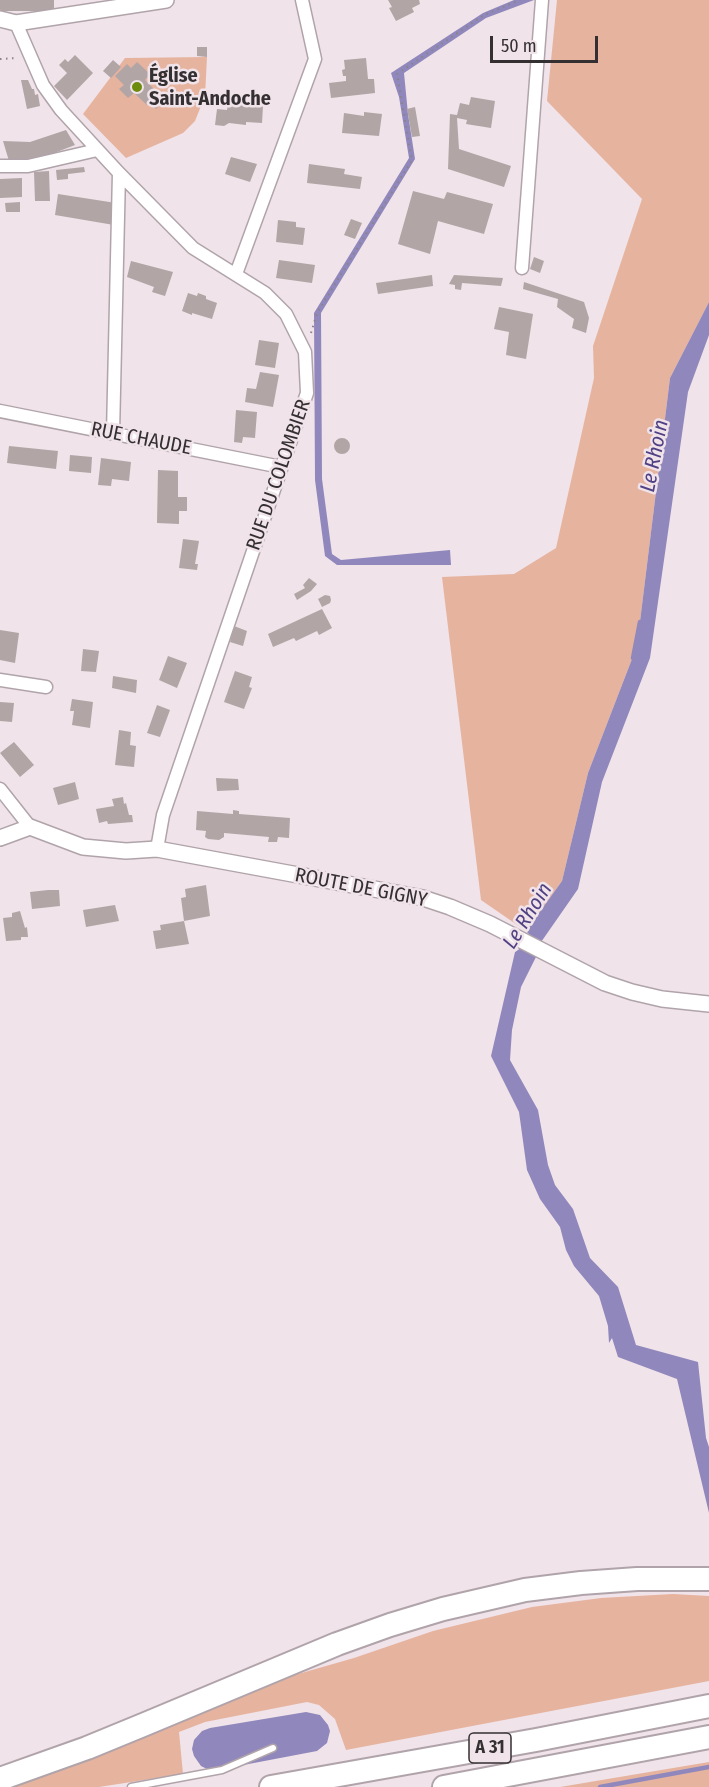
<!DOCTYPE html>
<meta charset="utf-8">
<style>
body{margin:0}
#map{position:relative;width:709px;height:1787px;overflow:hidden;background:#f0e3e9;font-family:"Fira Sans Condensed",sans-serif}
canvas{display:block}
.scale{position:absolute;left:490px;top:36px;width:108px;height:27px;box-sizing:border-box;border:3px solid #343032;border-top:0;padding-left:8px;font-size:18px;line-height:21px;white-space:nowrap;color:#343032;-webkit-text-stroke:4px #f0e3e9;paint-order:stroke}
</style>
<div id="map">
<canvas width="709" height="1787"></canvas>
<div class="scale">50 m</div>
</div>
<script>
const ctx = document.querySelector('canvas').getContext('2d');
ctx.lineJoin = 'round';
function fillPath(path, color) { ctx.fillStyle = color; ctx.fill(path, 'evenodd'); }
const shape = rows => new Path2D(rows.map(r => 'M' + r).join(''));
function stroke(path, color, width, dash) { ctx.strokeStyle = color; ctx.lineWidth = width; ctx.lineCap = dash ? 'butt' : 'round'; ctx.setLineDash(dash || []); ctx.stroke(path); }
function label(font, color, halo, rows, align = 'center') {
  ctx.font = font + ' "Fira Sans Condensed",sans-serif'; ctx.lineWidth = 5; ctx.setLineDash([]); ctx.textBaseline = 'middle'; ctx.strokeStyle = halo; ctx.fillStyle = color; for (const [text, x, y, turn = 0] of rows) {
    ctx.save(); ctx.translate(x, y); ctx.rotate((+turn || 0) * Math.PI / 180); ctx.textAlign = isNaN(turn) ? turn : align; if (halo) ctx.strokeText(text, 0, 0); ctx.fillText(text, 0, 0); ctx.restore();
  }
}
fillPath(shape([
 [557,0,709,0,709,302,670,378,637,646,588,773,562,881,526,931,481,900,442,577,514,574,556,548,594,378,593,346,642,199,547,101],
 [207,57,205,96,195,121,183,133,126,158,83,114,125,58],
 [673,1594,709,1596,709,1681,346,1750,335,1719,319,1705,307,1702,205,1722,179,1732,183,1774,99,1787,8,1787,84,1760,291,1676,354,1658,433,1631,532,1607,601,1598],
 [709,1762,709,1787,560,1787]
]), '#e6b39f');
fillPath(shape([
 [514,0,534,0,486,18,404,73,408,114,415,159,321,313,322,479,332,554,341,560,450,550,451,565,337,565,325,556,315,480,314,313,409,158,399,97,391,73,483,13],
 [709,302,709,335,688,392,650,658,602,782,578,889,539,945,526,931,562,881,588,773,637,646,670,378],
 [521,948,536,957,521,987,512,1030,510,1060,538,1110,548,1165,555,1185,573,1209,590,1258,618,1287,636,1345,698,1362,706,1438,709,1447,709,1513,677,1379,618,1357,612,1338,609,1343,608,1326,599,1296,574,1266,566,1250,560,1227,540,1199,527,1170,519,1112,491,1056,515,952],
 [306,1712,320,1715,328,1725,330,1731,327,1743,317,1751,238,1766,235,1761,215,1769,207,1769,201,1766,194,1756,192,1749,194,1740,202,1731,210,1728]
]), '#9088bc');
stroke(shape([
 [633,658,640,622],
 [600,1787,709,1767]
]), '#9088bc', 4.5);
fillPath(shape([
 [0,0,54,0,54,11,2,11,0,10],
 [388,0,419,0,420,4,412,8,414,12,396,21,389,8,392,7],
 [197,47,207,47,207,57,197,56],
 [75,55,93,73,67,100,54,86,67,73,59,65,65,59,68,62],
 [366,58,368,79,374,79,375,93,331,98,329,83,346,81,346,76,343,76,342,70,345,69,344,60],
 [113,60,121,67,111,78,103,71],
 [137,62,150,74,145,80,159,94,158,96,163,101,156,109,150,103,147,105,134,93,128,98,119,89,124,85,115,76,127,64,131,68],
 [21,80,28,80,32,89,34,89,35,95,38,94,40,106,27,109],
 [471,97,495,101,491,128,466,124,467,120,457,118,459,149,511,166,504,187,448,169,450,114,457,115,460,103,469,105],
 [228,103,263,106,262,123,246,122,246,125,229,123,224,126,215,125,217,109,227,110],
 [415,107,420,136,412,137,407,109],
 [364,112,382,114,379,136,342,133,344,113,364,116],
 [66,130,75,145,36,160,9,161,3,141,30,142],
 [231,157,257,164,250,182,225,174],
 [309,164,345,169,344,174,362,177,360,189,307,183],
 [84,167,85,172,68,174,68,179,57,180,56,170],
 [49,171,50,201,35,201,34,172],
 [22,178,22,197,0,198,0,179],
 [413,191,444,199,447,192,493,204,484,234,438,221,430,254,398,244],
 [58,194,116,203,114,225,55,215],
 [20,202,20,212,6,212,5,203],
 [351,219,362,223,355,239,344,235],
 [278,220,296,222,296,227,305,228,303,245,276,242],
 [534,257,544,261,540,273,530,269],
 [279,260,315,265,312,283,276,278],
 [131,261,173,272,165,296,152,292,154,287,127,277],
 [432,275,433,286,378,294,376,283],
 [454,275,503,278,501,286,462,283,461,290,455,289,455,285,449,284],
 [524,282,584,302,589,318,586,333,572,328,574,319,557,307,558,299,523,289],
 [188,293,197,296,198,293,206,296,206,299,217,303,212,319,192,313,192,315,182,311],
 [499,307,533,314,526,359,506,355,509,332,494,329],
 [259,340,279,343,275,368,255,365],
 [260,372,279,375,273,407,245,402,247,388,256,389],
 [236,410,257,412,255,438,243,437,242,443,234,442],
 '334 446a8 8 0 1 1 16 0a8 8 0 1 1-16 0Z',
 [9,446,58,451,56,469,7,463],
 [70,455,92,457,91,473,69,471],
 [101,458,131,462,129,481,112,479,111,486,98,485],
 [158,470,178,471,178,497,187,497,187,511,179,511,179,524,157,523],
 [183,539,199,541,195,564,198,564,197,570,179,568],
 [309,578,317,584,311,591,297,600,294,594,305,588,303,585],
 [325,595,330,596,331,600,330,603,322,607,318,599],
 [322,609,332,628,319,635,317,631,296,641,294,638,273,647,268,634],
 [234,626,247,631,243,646,230,642],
 [0,630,19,633,15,663,0,660],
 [83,649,99,651,96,672,81,671],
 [168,656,187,663,177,688,159,680],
 [235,671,252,677,249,687,252,688,244,709,224,702],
 [113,676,137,680,136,693,112,688],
 [72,699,93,702,90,728,72,725,74,711,70,711],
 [0,702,14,703,12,722,0,721],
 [157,705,170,710,160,737,147,733],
 [119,730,131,732,130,745,136,746,134,767,115,765],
 [14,742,34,765,20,777,0,753],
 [216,778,238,779,239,790,217,791],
 [75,782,79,799,58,805,53,788],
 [123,797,124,804,126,803,129,815,132,815,133,822,108,824,107,821,99,823,96,809,114,806,112,799],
 [233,810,239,811,239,814,290,818,289,838,278,837,277,842,268,842,269,837,224,833,224,837,219,840,208,839,205,837,206,831,196,830,197,811,233,814],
 [206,885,210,916,184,921,181,898,186,897,185,889],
 [48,890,59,890,60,906,32,909,30,892],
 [115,905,119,921,86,927,83,910],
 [20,911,25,928,27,927,28,937,21,937,21,940,6,941,3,918,12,917,12,913],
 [184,921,189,944,156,949,153,931,161,930,160,925]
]), '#b2a5a6');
const service = shape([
 [131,1787,222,1770,273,1748]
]);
const minor = shape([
 [16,23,43,85,61,110,119,173,193,248,265,293,286,314,305,352,307,393,163,815,157,849],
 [0,166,28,166,97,150],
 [522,268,542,0],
 [236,274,315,59,302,0],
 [0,411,281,467],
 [113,433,119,173],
 [0,680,46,687],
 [0,789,30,827]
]);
const tertiary = shape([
 [0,19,16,23,166,0],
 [0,838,30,827,83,847,126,851,157,849,423,898,450,907,490,924,605,983,632,992,662,999,709,1004]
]);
const motorway = shape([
 [0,1779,87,1748,143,1725,337,1644,390,1625,443,1609,525,1590,581,1583,637,1579,709,1579],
 [271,1787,536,1740,709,1706],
 [444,1787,709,1737]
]);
stroke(service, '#b0a4aa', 9);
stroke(minor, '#b0a4aa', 15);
stroke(tertiary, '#b0a4aa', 18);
stroke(motorway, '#b0a4aa', 26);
stroke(shape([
 [0,59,18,58],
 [311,333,317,313,412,160,397,74,484,15,520,0]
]), '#8b8387', 2, [1.5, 4.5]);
stroke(service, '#fff', 6);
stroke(minor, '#fff', 12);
stroke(tertiary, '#fff', 15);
stroke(motorway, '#fff', 22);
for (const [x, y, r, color] of [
 [137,87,6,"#6d8c0e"]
]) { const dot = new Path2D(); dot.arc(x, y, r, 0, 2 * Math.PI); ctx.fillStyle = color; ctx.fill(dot); stroke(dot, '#f0e3e9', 2); }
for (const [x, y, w] of [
 [490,1748,42]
]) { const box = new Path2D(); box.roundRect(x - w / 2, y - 15, w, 30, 4.5); ctx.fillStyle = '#f0e3e9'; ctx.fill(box); stroke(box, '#343032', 1.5); }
label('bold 18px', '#343032', null, [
 ["A 31",490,1748]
]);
label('bold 20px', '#343032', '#f0e3e9', [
 ["Église",149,76],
 ["Saint-Andoche",149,99]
], 'left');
label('20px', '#343032', '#f0e3e9', [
 ["RUE CHAUDE",141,439,11],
 ["RUE DU COLOMBIER",279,475,-71],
 ["ROUTE DE GIGNY",361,888,11]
]);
label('italic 21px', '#504184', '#f0e3e9', [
 ["Le Rhoin",655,456,-79],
 ["Le Rhoin",528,916,-58]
]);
</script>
